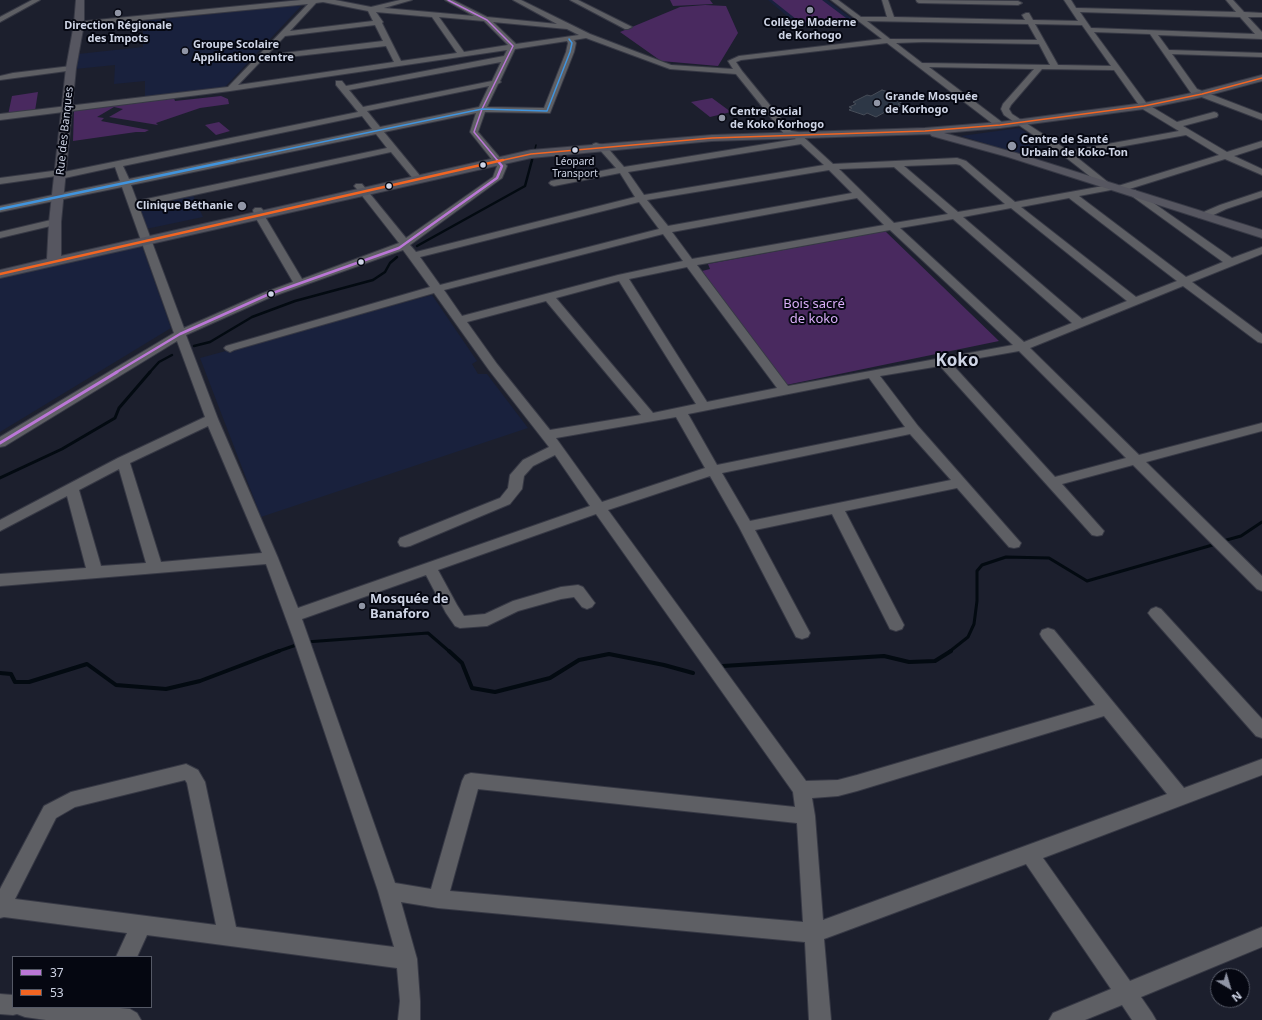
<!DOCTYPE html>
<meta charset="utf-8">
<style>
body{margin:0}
#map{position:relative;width:1262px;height:1020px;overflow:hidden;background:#1c1f2d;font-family:"Noto Sans",sans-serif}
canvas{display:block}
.legend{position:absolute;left:12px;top:956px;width:140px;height:52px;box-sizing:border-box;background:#050711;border:1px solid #555966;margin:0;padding:5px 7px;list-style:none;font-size:12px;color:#ced4e5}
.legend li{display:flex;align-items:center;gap:8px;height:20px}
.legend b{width:20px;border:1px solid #555966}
.north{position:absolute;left:1210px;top:968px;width:40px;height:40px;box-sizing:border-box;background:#050711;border:1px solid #555966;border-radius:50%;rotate:142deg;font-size:11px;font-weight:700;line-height:16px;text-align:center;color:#ced4e5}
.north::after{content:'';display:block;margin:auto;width:14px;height:18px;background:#9095a5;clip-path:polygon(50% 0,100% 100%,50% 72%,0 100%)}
</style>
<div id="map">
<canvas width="1262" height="1020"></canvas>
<ul class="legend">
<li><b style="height:5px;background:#ba77d6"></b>37</li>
<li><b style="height:5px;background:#f26522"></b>53</li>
</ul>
<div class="north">N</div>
</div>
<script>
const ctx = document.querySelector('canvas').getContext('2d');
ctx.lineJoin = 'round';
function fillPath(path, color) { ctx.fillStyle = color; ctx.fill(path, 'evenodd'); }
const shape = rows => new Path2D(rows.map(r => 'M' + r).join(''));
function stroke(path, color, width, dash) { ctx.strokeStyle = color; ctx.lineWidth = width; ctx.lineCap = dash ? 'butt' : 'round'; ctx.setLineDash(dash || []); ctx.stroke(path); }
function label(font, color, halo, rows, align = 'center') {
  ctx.font = font + ' "Noto Sans",sans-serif'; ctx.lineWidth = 4; ctx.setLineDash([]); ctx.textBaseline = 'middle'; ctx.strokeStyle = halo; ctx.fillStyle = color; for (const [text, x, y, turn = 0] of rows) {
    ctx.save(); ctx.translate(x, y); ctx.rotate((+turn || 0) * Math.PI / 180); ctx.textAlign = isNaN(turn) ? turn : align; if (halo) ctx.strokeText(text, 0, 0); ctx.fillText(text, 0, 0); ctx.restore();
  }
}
fillPath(shape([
 [768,0,827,0,854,20,799,26],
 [302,5,224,88,145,97,145,81,114,84,115,65,75,69,78,54,143,47,143,21],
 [1019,128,1037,139,1020,154,961,136],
 [193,195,203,217,146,229,138,207],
 [142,246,171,328,0,432,0,278],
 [432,295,477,361,472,364,478,374,487,374,528,428,261,517,200,358]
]), '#19213d');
fillPath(shape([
 [670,0,710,0,713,4,673,6],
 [772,0,822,0,846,18,801,23],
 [705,5,726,6,738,33,718,66,661,61,620,32,680,7],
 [38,92,35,111,8,115,12,96],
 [221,96,228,99,229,104,200,108,156,123,158,125,109,117,123,109,114,107,97,117,104,118,101,121,149,130,145,132,136,132,73,141,74,110,174,98,175,101],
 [712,98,731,112,710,117,691,102],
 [219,122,230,131,216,135,205,125],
 [885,231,999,341,786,385,702,271,710,269,708,264]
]), '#49295f');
stroke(shape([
 [532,161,536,145]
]), '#030a11', 1.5);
stroke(shape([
 [417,246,525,186,532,160],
 [194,346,210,342,252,317,295,301,373,280,385,272,390,263,397,257],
 [149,373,159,362,172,355]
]), '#030a11', 2.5);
stroke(shape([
 [0,478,62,449,115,418,119,408,150,372],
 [1223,541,1241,536,1262,522],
 [306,642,428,633,450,652],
 [276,652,299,644],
 [949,652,968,637,974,624,977,601,977,571,982,565,1006,557,1049,558,1087,581,1216,544]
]), '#030a11', 3);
stroke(shape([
 [449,651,462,663,472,688,495,692,550,678,579,660,609,654,664,665,693,673],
 [723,666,884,656,909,662,935,661,951,651],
 [0,673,11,674,15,682,29,682,87,664,116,685,166,689,200,681,279,651]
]), '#030a11', 4);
const building = shape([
 [882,90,908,98,898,104,902,105,889,113,885,112,876,117,867,113,864,115,849,110,852,108,849,107,856,104,853,102,867,95,871,96,882,90]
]);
fillPath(building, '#2d3746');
stroke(building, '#474d58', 1);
const minor = shape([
 [32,0,40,0,0,22,0,17,32,0],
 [301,0,335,0,371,7,400,0,412,0,384,8,474,16,445,0,453,0,487,17,557,24,513,0,521,0,590,34,671,65,733,69,728,61,739,56,882,39,831,0,838,0,861,17,887,17,882,0,888,0,894,17,1025,20,1022,15,1026,13,1029,13,1033,20,1078,21,1064,0,1071,0,1076,8,1236,12,1226,0,1233,0,1244,12,1262,13,1262,17,1248,17,1262,32,1262,39,1158,35,1169,50,1262,53,1262,57,1172,54,1197,89,1262,114,1262,120,1191,93,1150,34,1094,32,1147,104,1177,122,1214,112,1217,113,1218,115,1217,117,1183,126,1227,152,1262,141,1262,147,1234,156,1262,169,1262,175,1225,159,1123,191,1120,192,1116,189,1079,196,1186,277,1223,262,1129,194,1127,192,1129,190,1135,190,1232,258,1262,247,1262,254,1192,282,1262,334,1262,343,1258,342,1183,286,1030,348,1139,455,1262,423,1262,431,1146,462,1262,576,1262,591,1257,589,1133,465,1062,484,1104,531,1102,535,1097,536,1092,535,940,366,880,376,918,426,1021,543,1019,547,1014,548,1009,547,957,488,845,511,904,625,902,629,896,631,890,629,832,514,755,530,810,633,808,637,802,639,796,637,739,527,710,476,608,510,806,781,838,780,857,775,1095,705,1042,638,1040,634,1042,630,1048,628,1054,630,1184,788,1262,759,1262,775,1043,858,1130,981,1262,927,1262,947,1141,997,1152,1013,1156,1020,1132,1020,1122,1005,1085,1020,1049,1020,1053,1013,1111,989,1026,864,824,939,831,1020,809,1020,805,942,438,908,401,902,417,959,420,1001,420,1020,398,1020,400,1001,397,968,147,935,137,957,116,957,127,933,4,917,0,918,0,889,44,806,71,792,186,764,198,770,205,782,236,927,394,947,378,891,293,638,266,564,0,586,0,574,86,568,67,496,0,531,0,520,118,458,205,417,177,341,5,446,0,447,0,437,174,333,122,187,0,212,0,206,120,181,115,167,60,179,56,176,0,184,0,178,60,170,64,172,358,112,336,85,336,81,342,81,346,86,504,56,507,50,230,91,0,120,0,114,228,87,308,4,79,26,75,24,76,22,301,0],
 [323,2,368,11,373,21,290,31,316,3,323,2],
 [376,12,432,17,457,53,401,61,382,23,383,22,376,12],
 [1080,12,1240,17,1255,34,1091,28,1080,12],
 [439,17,484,21,508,45,464,52,439,17],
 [867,21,1028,24,1037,40,890,39,867,21],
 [493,22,567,29,579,35,516,44,493,22],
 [1035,24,1082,25,1111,66,1058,65,1035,24],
 [375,25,383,41,267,55,285,36,375,25],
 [586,38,670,69,736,74,785,135,792,136,796,139,624,167,606,146,596,143,593,144,592,146,593,148,600,150,616,168,551,181,549,183,551,185,554,186,620,173,635,197,416,252,410,245,502,178,507,166,478,132,485,112,550,113,574,52,576,43,574,40,586,38],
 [567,41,568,43,566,52,544,108,487,107,498,84,501,82,500,81,515,49,567,41],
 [923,42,1039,44,1050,65,922,63,896,43,923,42],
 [887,43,997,127,1000,128,1004,125,1003,123,929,67,1034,69,1003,104,1001,109,1004,115,1064,156,1101,185,1104,186,1109,183,1074,155,1186,135,1219,155,1118,186,1114,184,1015,202,966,161,957,158,833,164,798,132,791,131,742,71,736,62,741,60,887,43],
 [386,46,394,62,238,85,262,60,386,46],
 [501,62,492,81,363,107,349,90,501,62],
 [1042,69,1114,70,1141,108,1179,131,1069,151,1012,114,1009,109,1011,105,1042,69],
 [489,86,479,107,380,127,367,111,489,86],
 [476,113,470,132,497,166,493,177,406,238,362,184,356,184,354,186,356,188,399,243,302,279,264,215,263,210,261,208,255,208,253,210,254,215,293,282,263,293,184,328,139,207,391,152,415,181,421,181,423,179,421,177,384,132,476,113],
 [362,116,372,129,129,179,123,166,362,116],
 [376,134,387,148,137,201,131,185,376,134],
 [801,144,824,165,644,195,628,172,801,144],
 [956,164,960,165,1005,204,958,212,904,166,956,164],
 [894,167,948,214,894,223,839,169,894,167],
 [829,170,852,193,668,226,647,200,829,170],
 [857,198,884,225,692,259,672,232,857,198],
 [1069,198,1177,281,1136,297,1021,207,1069,198],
 [639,202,659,229,440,285,420,257,639,202],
 [1011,208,1127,301,1082,319,963,217,1011,208],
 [953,219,1072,323,1024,342,900,228,953,219],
 [890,230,1013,345,788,386,697,265,890,230],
 [663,234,683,261,618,275,462,316,444,290,663,234],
 [403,250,430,287,226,346,224,348,226,350,230,352,234,350,434,293,489,370,549,447,523,460,510,475,508,488,500,498,400,538,398,542,400,546,405,547,410,546,510,504,522,489,524,476,533,466,555,455,590,506,298,608,278,558,218,419,186,335,271,297,403,250],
 [687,267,777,388,707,402,629,279,687,267],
 [619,281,696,404,653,413,556,298,619,281],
 [546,301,641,415,550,430,497,364,467,322,546,301],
 [1019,351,1126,458,1055,477,951,363,1019,351],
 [869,378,905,427,717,465,688,414,869,378],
 [676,417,705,468,602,502,556,438,676,417],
 [208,426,262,553,161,562,130,463,208,426],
 [910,434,951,480,750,521,722,473,910,434],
 [119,469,146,563,101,566,79,490,119,469],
 [596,514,793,792,795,807,471,773,465,775,462,781,431,889,395,883,302,619,426,575,446,613,455,626,460,628,487,626,518,611,561,599,574,597,582,607,587,609,592,607,595,603,583,587,578,585,561,587,513,601,485,614,464,616,457,605,438,570,596,514],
 [1104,716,1167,794,823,920,815,816,812,798,838,796,857,791,1104,716],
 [185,780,187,783,216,925,15,899,56,818,75,807,185,780],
 [478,789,797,823,803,922,450,891,478,789],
 [570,0,578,0,632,27,628,29,625,29,570,0],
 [916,0,1018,1,1022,3,1018,5,919,3,917,2,916,0],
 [71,66,74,66,74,70,0,80,0,76,13,73,71,66],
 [1262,191,1262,197,1226,209,1207,218,1199,218,1198,216,1199,214,1220,205,1262,191],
 [55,219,59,220,60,222,59,224,0,238,0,232,55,219],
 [1156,607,1161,609,1262,719,1262,738,1256,736,1151,617,1148,613,1151,609,1156,607],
 [0,994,13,995,13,1007,110,1007,130,1009,137,1013,141,1020,46,1020,25,1017,17,1014,13,1015,0,1014,0,994]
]);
const major = shape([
 [76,0,84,0,84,24,76,68,61,222,61,256,531,150,712,135,925,128,1000,122,1144,103,1201,91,1262,75,1262,81,1202,97,1144,109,1000,128,944,133,1016,153,1262,230,1262,238,1008,157,932,136,930,134,712,141,531,158,0,278,0,270,47,259,49,222,66,68,74,24,76,0]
]);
stroke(minor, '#373945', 2);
stroke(major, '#373945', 2);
fillPath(minor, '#5e5f64');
fillPath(major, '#565660');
stroke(shape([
 [448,0,487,20,513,46,482,109,474,132,498,161]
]), '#ba77d6', 1.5);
stroke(shape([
 [115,373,180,334,267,295,399,248,497,178,502,166,497,160]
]), '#ba77d6', 2.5);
stroke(shape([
 [0,443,117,372]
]), '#ba77d6', 3);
stroke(shape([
 [499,161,531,154,712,138,925,131,1000,125,1144,106,1202,94,1262,78]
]), '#f26522', 1.5);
stroke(shape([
 [0,274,503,160]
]), '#f26522', 2.5);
stroke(shape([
 [230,161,482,109,547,111,570,52,572,43,569,39]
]), '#4094de', 1.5);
stroke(shape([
 [0,209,235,160]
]), '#4094de', 2.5);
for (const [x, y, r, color] of [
 [810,10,4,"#9095a5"],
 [118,13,4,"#9095a5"],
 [185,51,4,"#9095a5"],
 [877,103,4,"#9095a5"],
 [722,118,4,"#9095a5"],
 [1012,146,5,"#9095a5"],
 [575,150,3.5,"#ced4e5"],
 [483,165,3.5,"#ced4e5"],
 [389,186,3.5,"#ced4e5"],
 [242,206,5,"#9095a5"],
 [361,262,3.5,"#ced4e5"],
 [271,294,3.5,"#ced4e5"],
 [362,606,4,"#9095a5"]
]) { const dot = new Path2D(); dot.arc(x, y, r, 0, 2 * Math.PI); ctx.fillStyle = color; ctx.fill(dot); stroke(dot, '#050711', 1.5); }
label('10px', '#ced4e5', '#050711', [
 ["Léopard",575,162],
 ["Transport",575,174]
]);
label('bold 11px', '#ced4e5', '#050711', [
 ["Collège Moderne",810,23,"center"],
 ["de Korhogo",810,36,"center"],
 ["Direction Régionale",118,26,"center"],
 ["des Impots",118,39,"center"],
 ["Groupe Scolaire",193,45],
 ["Application centre",193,58],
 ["Grande Mosquée",885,97],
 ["de Korhogo",885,110],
 ["Centre Social",730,112],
 ["de Koko Korhogo",730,125],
 ["Centre de Santé",1021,140],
 ["Urbain de Koko-Ton",1021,153],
 ["Clinique Béthanie",233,206,"right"]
], 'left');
label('11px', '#ced4e5', '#050711', [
 ["Rue des Banques",65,131,-84]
]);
label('13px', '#d9adf7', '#050711', [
 ["Bois sacré",814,304],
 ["de koko",814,319]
]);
label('bold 13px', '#ced4e5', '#050711', [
 ["Mosquée de",370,599],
 ["Banaforo",370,614]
], 'left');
label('bold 17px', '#ced4e5', '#050711', [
 ["Koko",957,361]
]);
</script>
